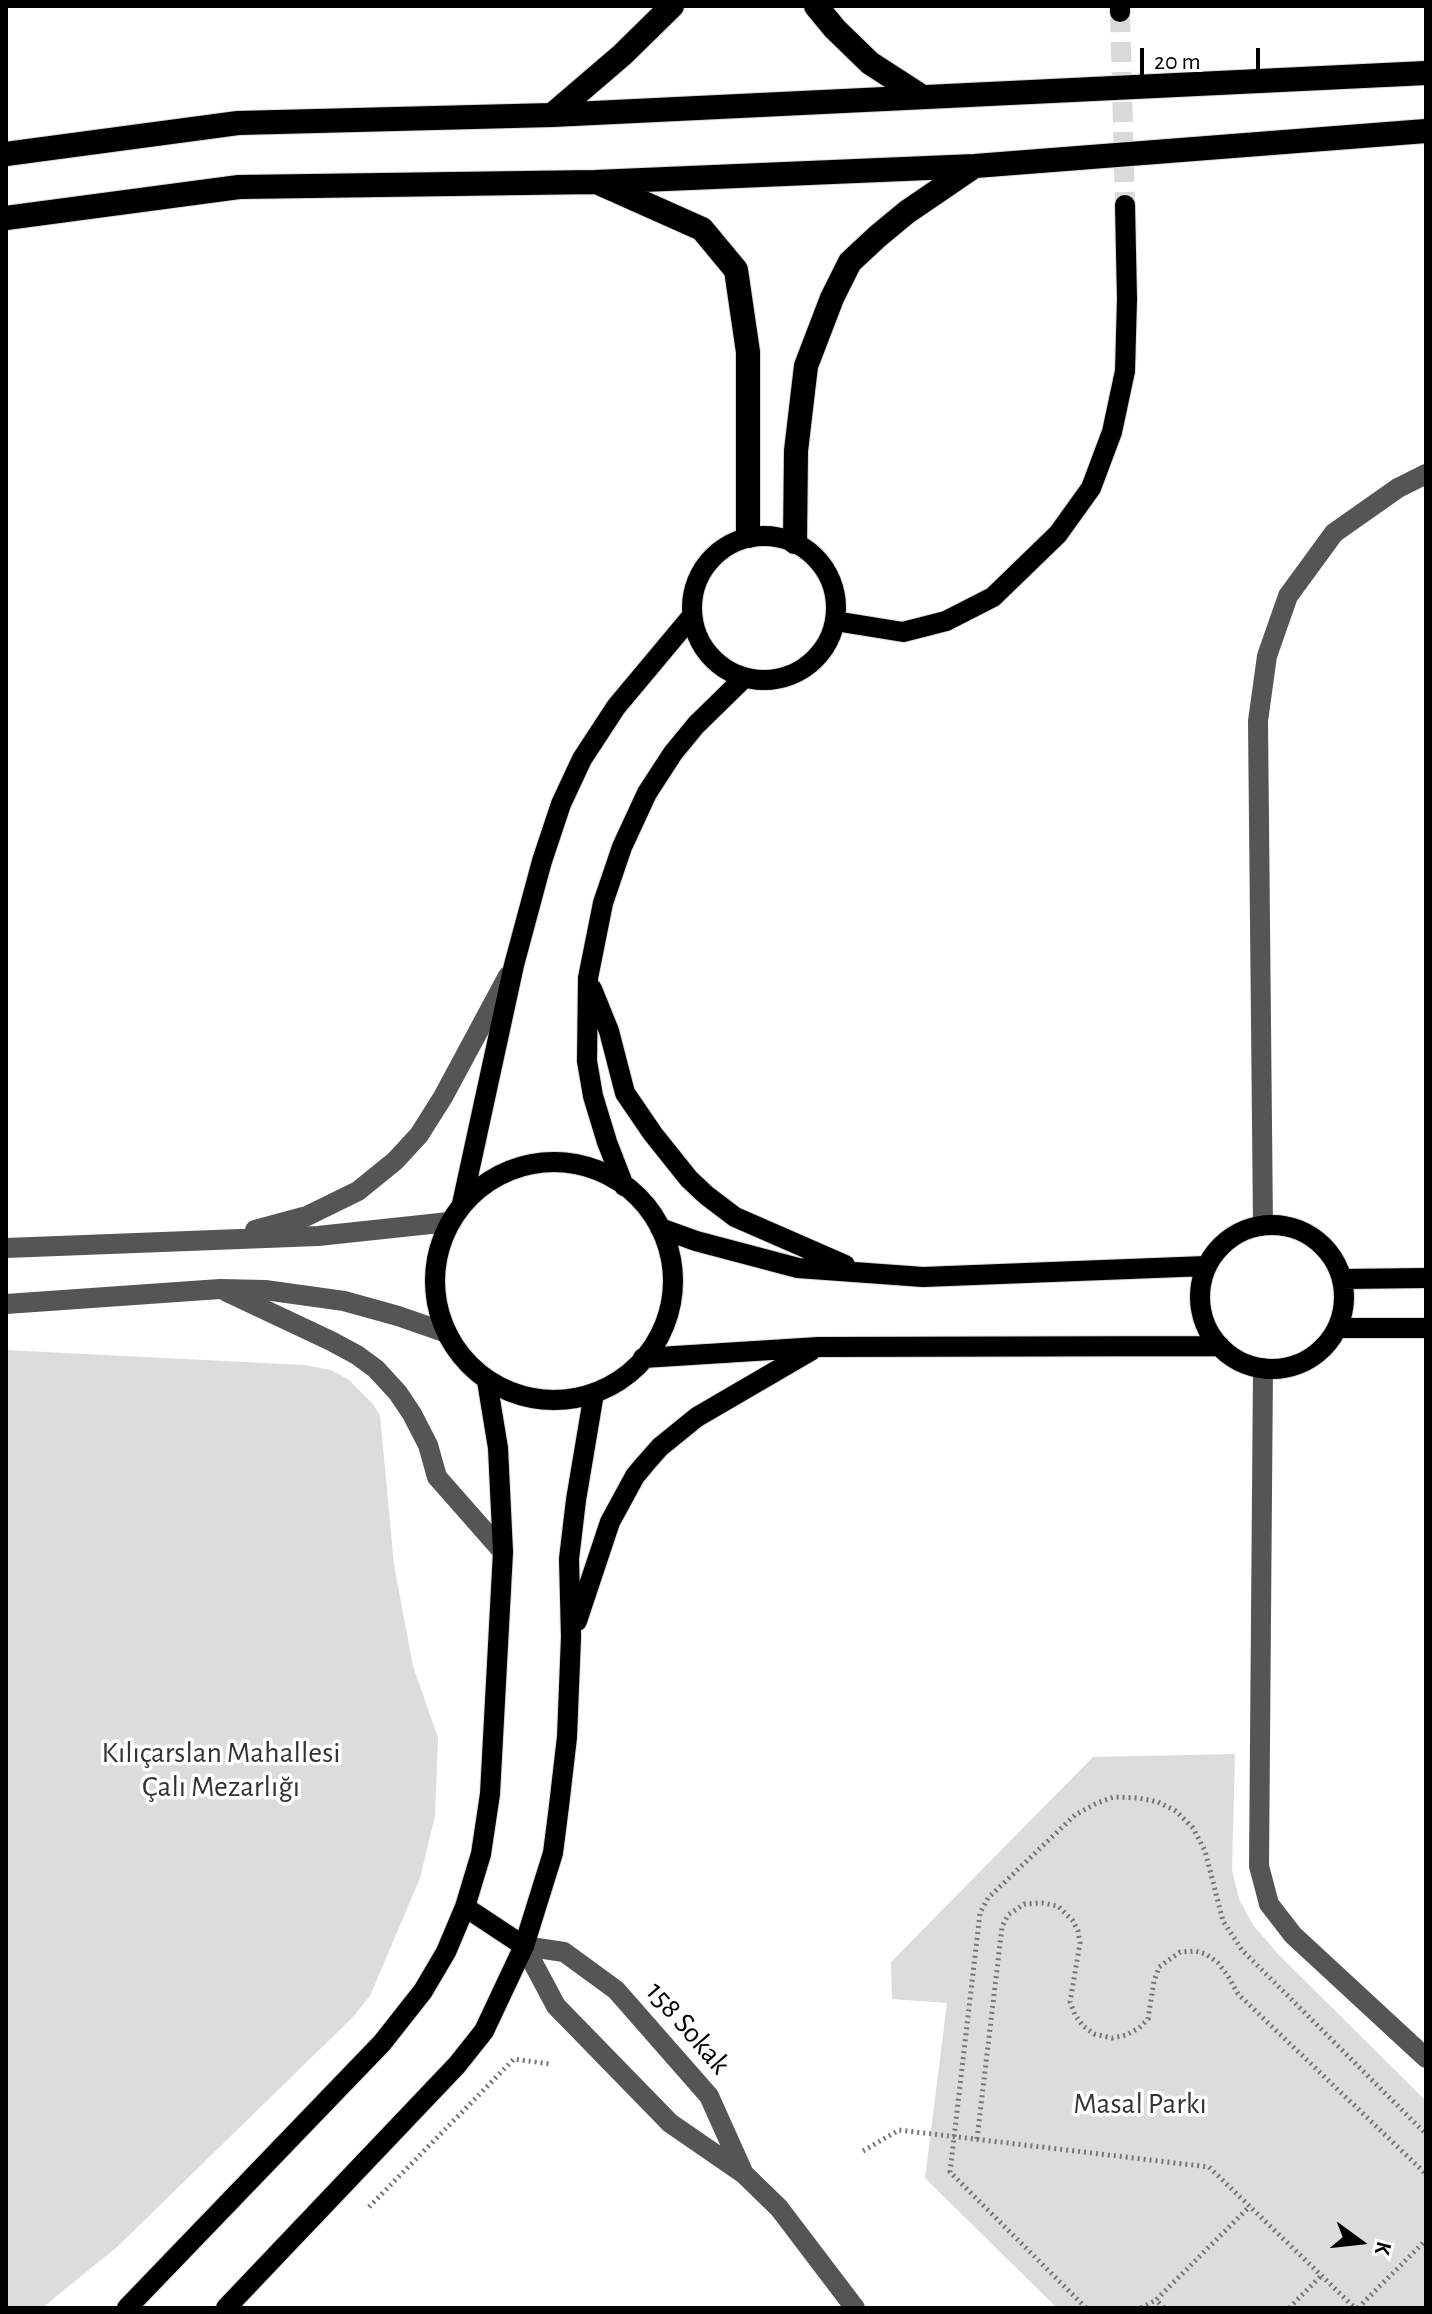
<!DOCTYPE html>
<meta charset="utf-8">
<style>
body{margin:0}
#map{position:relative;width:1432px;height:2314px;overflow:hidden;background:#fff;font-family:"Alegreya Sans",sans-serif}
canvas{display:block}
.frame{position:absolute;inset:0;border:8px solid #000;pointer-events:none}
.north{position:absolute;left:1320px;top:2202px;width:80px;height:80px;-webkit-text-stroke:6px #fff;paint-order:stroke;rotate:105deg;font-size:22px;font-weight:700;line-height:32px;text-align:center;color:#000}
.north::after{content:'';display:block;margin:auto;width:28px;height:36px;background:#000;clip-path:polygon(50% 0,100% 100%,50% 72%,0 100%)}
.scale{position:absolute;left:1140px;top:48px;width:120px;height:36px;box-sizing:border-box;border:4px solid #000;border-top:0;padding-left:10px;font-size:24px;line-height:28px;white-space:nowrap;color:#000;-webkit-text-stroke:6px #fff;paint-order:stroke}
</style>
<div id="map">
<canvas width="1432" height="2314"></canvas>
<div class="frame"></div>
<div class="north">K</div>
<div class="scale">20 m</div>
</div>
<script>
const ctx = document.querySelector('canvas').getContext('2d');
ctx.lineJoin = 'round';
function fillPath(path, color) { ctx.fillStyle = color; ctx.fill(path, 'evenodd'); }
const shape = rows => new Path2D(rows.map(r => 'M' + r).join(''));
function stroke(path, color, width, dash) { ctx.strokeStyle = color; ctx.lineWidth = width; ctx.lineCap = dash ? 'butt' : 'round'; ctx.setLineDash(dash || []); ctx.stroke(path); }
function label(font, color, halo, rows, align = 'center') {
  ctx.font = font + ' "Alegreya Sans",sans-serif'; ctx.lineWidth = 7; ctx.setLineDash([]); ctx.textBaseline = 'middle'; ctx.strokeStyle = halo; ctx.fillStyle = color; for (const [text, x, y, turn = 0] of rows) {
    ctx.save(); ctx.translate(x, y); ctx.rotate((+turn || 0) * Math.PI / 180); ctx.textAlign = isNaN(turn) ? turn : align; if (halo) ctx.strokeText(text, 0, 0); ctx.fillText(text, 0, 0); ctx.restore();
  }
}
fillPath(shape([
 [6,1350,304,1365,331,1370,349,1380,372,1403,380,1415,394,1565,413,1666,438,1738,435,1816,420,1878,370,1996,353,2017,117,2247,42,2308,6,2308],
 [1235,1754,1232,1870,1239,1899,1253,1925,1278,1954,1426,2101,1426,2308,1057,2308,925,2178,947,2003,892,1999,891,1962,1093,1757]
]), '#dcdcdc');
stroke(shape([
 [1120,12,1125,205]
]), '#d9d9d9', 20, [20, 10]);
const major = shape([
 [1120,12,1120,6],
 '692 608a72 72 0 1 1 144 0a72 72 0 1 1-144 0Z',
 [835,621,903,632,946,621,993,597,1058,534,1091,488,1112,432,1125,371,1127,299,1125,205],
 [592,989,609,1031,625,1093,653,1134,689,1179,706,1195,735,1217,845,1265],
 '435 1281a119 119 0 1 1 238 0a119 119 0 1 1-238 0Z',
 [624,1186,607,1142,593,1096,587,1061,588,978,603,903,622,847,647,793,673,753,696,725,744,678],
 [462,1204,514,965,542,861,561,804,582,759,616,707,692,616],
 '1200 1297a72 72 0 1 1 144 0a72 72 0 1 1-144 0Z',
 [660,1228,696,1241,798,1268,923,1277,1206,1266],
 [1342,1279,1426,1278],
 [1337,1328,1426,1328],
 [643,1358,819,1347,1220,1346],
 [577,1621,610,1522,635,1476,645,1464,660,1447,697,1417,812,1350],
 [465,1907,524,1946],
 [127,2308,382,2043,423,1991,446,1952,465,1907,481,1854,490,1794,503,1552,498,1448,487,1381],
 [226,2308,457,2065,484,2031,524,1946,553,1853,559,1806,567,1737,571,1637,569,1559,576,1500,594,1393]
]);
const highway = shape([
 [816,6,835,29,870,63,921,96],
 [552,115,622,55,672,6],
 [6,154,238,123,552,115,1426,73],
 [601,184,702,229,736,270,748,352,748,536],
 [6,218,239,187,595,182,975,166,1426,131],
 [795,542,796,451,806,366,832,298,850,262,878,236,907,212,973,167]
]);
stroke(major, '#dbdbdb', 22);
stroke(highway, '#dbdbdb', 26);
stroke(shape([
 [977,2139,1002,1927,1008,1915,1024,1904,1042,1903,1058,1906,1073,1921,1078,1931,1080,1943,1070,2002,1075,2015,1083,2026,1094,2034,1112,2038,1126,2035,1139,2028,1148,2019,1154,1981,1159,1967,1180,1952,1195,1951,1206,1954,1218,1963,1228,1976,1238,1994,1426,2174],
 [863,2151,899,2130,1209,2167,1355,2308],
 [369,2207,514,2059,550,2064],
 [1086,2308,950,2172,980,1913,988,1898,1075,1815,1097,1803,1114,1797,1139,1798,1158,1802,1176,1811,1193,1828,1205,1851,1223,1921,1242,1950,1426,2134],
 [1141,2308,1156,2300],
 [1164,2308,1156,2300,1250,2206],
 [1289,2308,1321,2276],
 [1358,2308,1426,2240]
]), '#777', 5, [2, 4]);
stroke(shape([
 [1263,1225,1258,721,1267,656,1288,596,1334,533,1398,488,1426,474],
 [255,1230,307,1216,358,1191,395,1161,419,1135,443,1097,508,976],
 [6,1248,318,1236,449,1222],
 [227,1292,331,1341,357,1355,376,1369,398,1393,412,1414,428,1445,437,1477,503,1552],
 [6,1304,220,1289,265,1290,344,1301,398,1316,447,1333],
 [1263,1368,1259,1866,1269,1904,1293,1935,1426,2058],
 [524,1946,564,1952,616,1990,709,2096,744,2174,779,2208,855,2308],
 [524,1946,556,2006,670,2123,744,2174]
]), '#555', 20);
stroke(major, '#000', 20);
stroke(highway, '#000', 24);
label('30px', '#333', '#fff', [
 ["Kılıçarslan Mahallesi",221,1753],
 ["Çalı Mezarlığı",221,1787],
 ["Masal Parkı",1140,2104]
]);
label('30px', '#000', '#fff', [
 ["158 Sokak",688,2028,49]
]);
</script>
